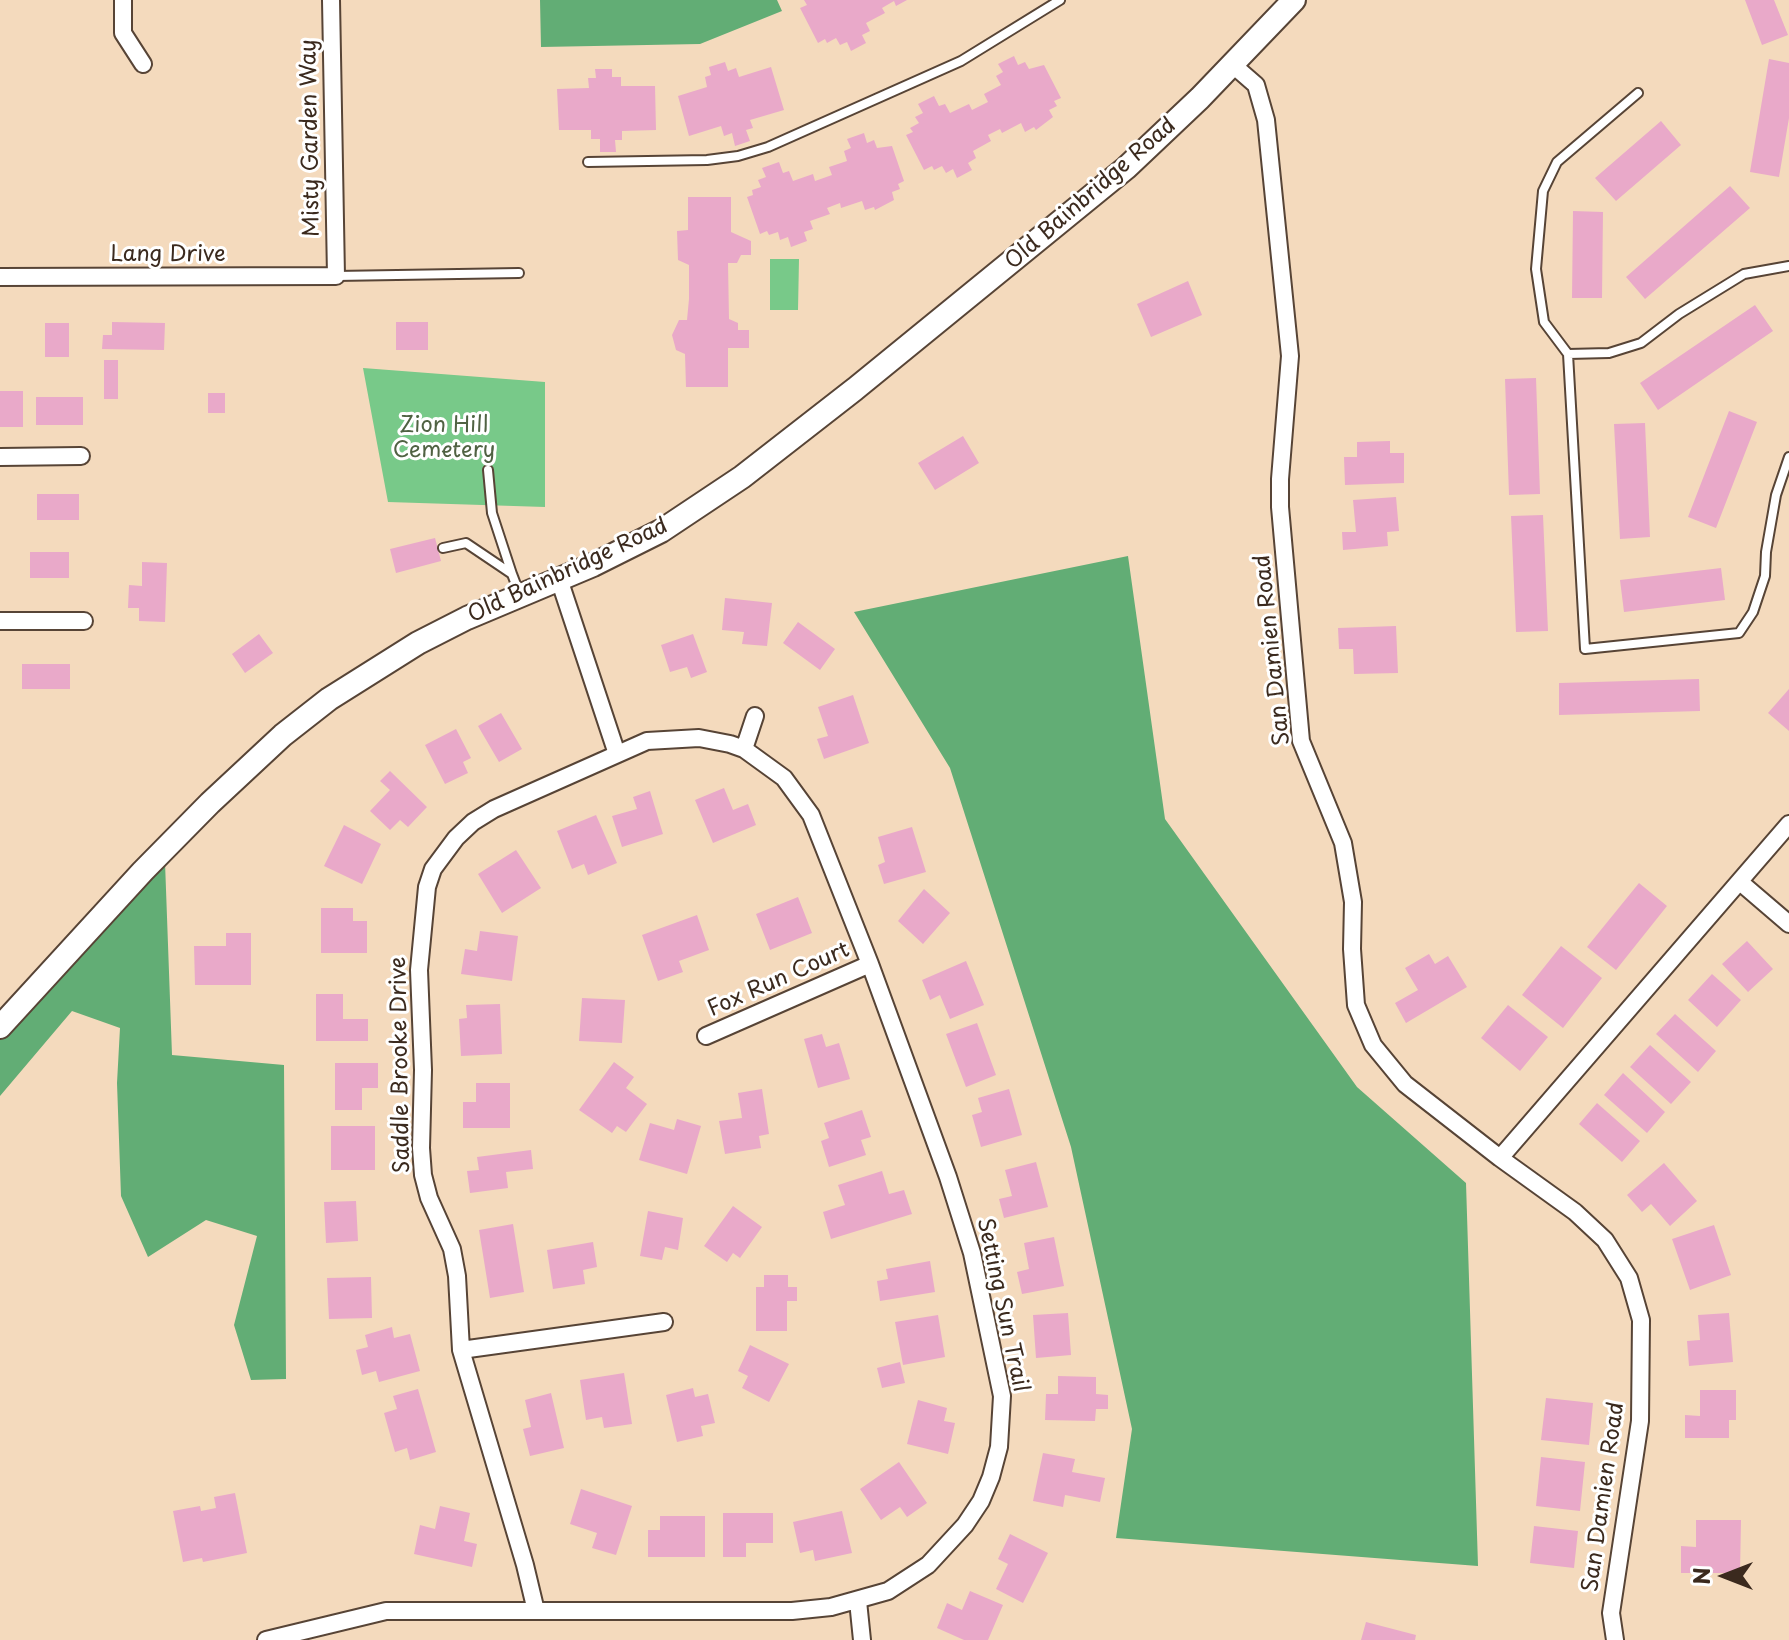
<!DOCTYPE html>
<style>
body{margin:0}
#map{position:relative;width:1789px;height:1640px;overflow:hidden;background:#f4dabd;font-family:"Playpen Sans",sans-serif}
canvas{display:block}
.north{position:absolute;left:1685px;top:1536px;width:80px;height:80px;-webkit-text-stroke:6px #fff;paint-order:stroke;rotate:270deg;font-size:22px;font-weight:700;line-height:32px;text-align:center;color:#3b2a1e}
.north::after{content:'';display:block;margin:auto;width:28px;height:36px;background:#3b2a1e;clip-path:polygon(50% 0,100% 100%,50% 72%,0 100%)}
</style>
<div id="map">
<canvas width="1789" height="1640"></canvas>
<div class="north">N</div>
</div>
<script>
const ctx = document.querySelector('canvas').getContext('2d');
ctx.lineJoin = 'round';
function fillPath(path, color) { ctx.fillStyle = color; ctx.fill(path, 'evenodd'); }
const shape = rows => new Path2D(rows.map(r => 'M' + r).join(''));
function stroke(path, color, width, dash) { ctx.strokeStyle = color; ctx.lineWidth = width; ctx.lineCap = dash ? 'butt' : 'round'; ctx.setLineDash(dash || []); ctx.stroke(path); }
function label(font, color, halo, rows, align = 'center') {
  ctx.font = font + ' "Playpen Sans",sans-serif'; ctx.lineWidth = 6; ctx.setLineDash([]); ctx.textBaseline = 'middle'; ctx.strokeStyle = halo; ctx.fillStyle = color; for (const [text, x, y, turn = 0] of rows) {
    ctx.save(); ctx.translate(x, y); ctx.rotate((+turn || 0) * Math.PI / 180); ctx.textAlign = isNaN(turn) ? turn : align; if (halo) ctx.strokeText(text, 0, 0); ctx.fillText(text, 0, 0); ctx.restore();
  }
}
fillPath(shape([
 [770,259,799,259,798,310,770,310],
 [363,368,545,382,545,507,388,502]
]), '#78c989');
fillPath(shape([
 [540,0,777,0,782,11,700,44,541,47],
 [1128,556,1165,819,1357,1087,1466,1183,1478,1566,1116,1538,1132,1429,1071,1147,950,768,854,612],
 [165,862,172,1055,284,1065,286,1379,251,1380,234,1325,257,1236,206,1220,148,1257,121,1196,117,1083,120,1028,72,1011,0,1096,0,1040]
]), '#62ad75');
fillPath(shape([
 [804,0,907,0,896,6,894,1,882,8,885,13,866,23,870,31,862,35,866,43,851,51,847,42,840,45,836,38,827,43,825,39,818,43,800,8,807,5],
 [1745,0,1774,0,1788,35,1762,45],
 [1014,56,1018,65,1025,62,1029,69,1044,65,1061,98,1054,101,1057,106,1049,110,1053,117,1036,130,1034,127,1025,132,1021,123,1002,133,1000,129,988,135,991,141,973,151,976,158,968,163,972,170,957,178,953,169,946,173,942,166,934,170,932,166,924,170,906,135,913,132,910,128,919,123,915,117,923,113,918,104,934,96,939,106,945,104,950,113,969,104,972,110,988,102,984,94,1001,85,996,76,1003,72,998,64],
 [1769,59,1789,63,1789,118,1779,177,1750,172],
 [725,62,728,71,736,68,739,77,771,67,784,110,750,120,753,128,746,130,750,141,735,146,732,133,724,136,721,126,689,136,678,96,707,87,705,77,711,75,709,67],
 [595,69,612,69,612,77,621,77,621,86,655,86,656,130,622,131,622,140,615,140,616,152,600,152,600,139,591,139,591,130,559,130,557,89,589,88,588,78,596,78],
 [1661,121,1681,145,1616,201,1595,178],
 [864,133,867,143,874,140,877,148,892,146,904,181,898,184,900,189,892,192,894,200,875,210,874,207,865,210,862,201,841,208,840,203,827,208,830,214,810,221,813,229,804,232,807,241,791,247,788,237,780,240,778,232,769,235,767,231,760,234,747,197,753,195,752,190,761,187,758,180,766,177,762,168,779,162,783,173,789,171,793,181,813,174,815,181,832,175,829,167,847,161,844,151,851,148,847,139],
 [1730,186,1750,208,1645,299,1626,277],
 [688,197,731,197,731,232,751,241,751,255,741,255,737,263,728,263,729,319,738,323,738,330,749,330,749,348,728,348,728,387,686,387,685,354,676,350,672,335,679,320,687,320,689,299,689,265,678,260,677,231,688,230],
 [1573,211,1603,212,1602,298,1572,298],
 [1188,281,1202,315,1151,337,1137,304],
 [1755,305,1773,331,1658,410,1640,383],
 [112,322,165,323,164,350,102,349,103,335,112,335],
 [396,322,428,322,428,350,396,350],
 [45,323,69,323,69,357,45,357],
 [104,360,118,360,118,399,104,399],
 [1536,378,1540,494,1509,495,1505,379],
 [0,391,23,391,23,427,0,427],
 [208,393,225,393,225,413,208,413],
 [36,397,83,397,83,425,36,425],
 [1729,411,1757,422,1716,528,1688,517],
 [1645,423,1650,537,1620,539,1614,424],
 [963,436,979,463,935,490,918,463],
 [1390,441,1390,453,1404,453,1404,483,1345,485,1344,457,1357,457,1357,442],
 [37,494,79,494,79,520,37,520],
 [1396,497,1399,531,1387,532,1388,546,1343,550,1342,532,1356,532,1353,500],
 [1543,515,1548,631,1516,632,1511,516],
 [435,538,441,561,396,573,390,549],
 [30,552,69,552,69,578,30,578],
 [142,562,167,563,165,622,139,621,139,608,128,608,129,585,142,586],
 [1721,568,1725,600,1624,612,1620,580],
 [725,598,772,603,767,646,742,644,744,632,722,630],
 [798,622,835,649,820,670,783,643],
 [1396,626,1398,673,1354,674,1353,649,1339,649,1338,628],
 [259,634,273,653,245,673,232,654],
 [693,634,707,672,691,678,687,667,670,672,661,645],
 [22,664,70,664,70,689,22,689],
 [1699,679,1700,711,1559,715,1559,683],
 [1789,689,1789,731,1768,713],
 [853,695,869,743,824,759,817,739,828,736,818,707],
 [501,713,522,749,499,762,478,726],
 [456,729,471,758,463,762,468,773,445,784,425,745],
 [390,771,427,807,408,827,400,820,390,830,370,811,390,790,380,781],
 [724,788,733,810,748,804,756,825,713,843,695,800],
 [650,791,663,834,622,847,612,816,637,809,633,797],
 [596,815,617,863,588,875,584,864,572,869,557,831],
 [344,825,381,844,362,884,324,866],
 [912,827,926,872,884,884,878,865,885,862,878,837],
 [516,850,541,888,502,913,478,874],
 [1639,883,1667,906,1616,970,1587,947],
 [924,889,950,913,923,944,898,921],
 [798,897,812,933,770,950,756,914],
 [321,908,353,908,353,921,367,921,367,953,321,953],
 [697,915,709,950,679,961,683,972,658,981,642,935],
 [480,931,518,936,512,981,461,974,465,949,477,951],
 [226,933,251,933,251,985,195,985,194,946,226,946],
 [1747,941,1773,969,1748,992,1722,964],
 [1561,946,1602,978,1563,1028,1522,995],
 [1429,954,1435,964,1448,956,1467,987,1406,1023,1395,1003,1418,990,1405,968],
 [966,961,984,1005,950,1019,940,995,930,1000,922,980],
 [1712,974,1741,1000,1717,1027,1688,1000],
 [316,994,343,994,343,1019,368,1019,368,1041,316,1041],
 [582,998,625,1000,622,1043,579,1041],
 [500,1004,502,1054,461,1056,459,1019,467,1018,466,1005],
 [1508,1005,1548,1037,1520,1071,1481,1038],
 [1675,1014,1716,1051,1698,1072,1656,1034],
 [977,1023,996,1075,966,1087,946,1034],
 [822,1034,826,1047,839,1043,850,1079,818,1088,804,1039],
 [1650,1045,1691,1082,1671,1104,1630,1067],
 [614,1062,634,1077,626,1088,647,1104,626,1132,617,1126,612,1133,579,1110],
 [335,1063,378,1063,378,1088,362,1088,362,1110,335,1110],
 [1623,1073,1665,1112,1647,1133,1604,1095],
 [476,1083,510,1083,510,1128,463,1128,463,1102,476,1102],
 [762,1089,769,1134,759,1136,761,1148,725,1154,719,1121,742,1118,738,1093],
 [1009,1089,1022,1135,981,1147,972,1115,982,1112,978,1098],
 [1597,1103,1640,1141,1622,1162,1579,1124],
 [862,1110,871,1137,861,1140,866,1155,829,1167,821,1141,829,1138,824,1123],
 [677,1119,701,1126,687,1174,639,1160,650,1123,674,1130],
 [331,1126,375,1126,375,1170,331,1170],
 [531,1150,533,1169,506,1172,508,1188,470,1193,467,1171,479,1170,477,1157],
 [1036,1162,1048,1207,1004,1218,999,1199,1012,1196,1005,1170],
 [1664,1163,1697,1201,1670,1226,1651,1204,1642,1212,1627,1195],
 [882,1171,889,1194,904,1190,912,1214,831,1239,823,1212,845,1205,838,1185],
 [356,1201,358,1241,326,1243,324,1202],
 [733,1206,762,1227,740,1258,733,1253,727,1262,704,1246],
 [648,1211,683,1218,678,1250,665,1247,662,1260,640,1256],
 [513,1224,524,1292,490,1298,479,1230],
 [1714,1225,1731,1275,1690,1290,1672,1239],
 [1054,1237,1064,1286,1022,1294,1017,1272,1029,1269,1024,1243],
 [593,1242,597,1267,583,1270,585,1284,553,1289,547,1250],
 [930,1261,935,1292,880,1301,877,1281,888,1279,886,1269],
 [764,1275,788,1275,788,1287,797,1287,797,1301,787,1301,787,1331,756,1331,756,1287,764,1287],
 [371,1277,372,1318,329,1319,327,1278],
 [1068,1313,1071,1355,1036,1358,1033,1315],
 [1729,1313,1733,1362,1689,1366,1687,1341,1700,1340,1698,1315],
 [938,1315,945,1357,903,1365,895,1322],
 [392,1327,394,1338,410,1334,420,1371,379,1382,376,1371,362,1375,356,1350,368,1347,365,1335],
 [750,1345,789,1364,769,1402,742,1388,748,1376,738,1371],
 [900,1362,905,1383,882,1388,877,1368],
 [624,1373,632,1424,604,1428,602,1417,586,1420,580,1380],
 [1058,1376,1096,1377,1096,1394,1108,1395,1108,1409,1096,1409,1095,1421,1045,1420,1046,1394,1058,1394],
 [693,1388,695,1397,708,1394,715,1423,701,1426,703,1436,677,1442,666,1395],
 [418,1389,436,1452,410,1460,407,1448,395,1452,384,1413,397,1409,393,1396],
 [1700,1390,1736,1390,1736,1420,1729,1420,1729,1438,1685,1438,1685,1415,1700,1416],
 [551,1393,564,1448,530,1456,523,1429,531,1427,525,1400],
 [1546,1398,1593,1403,1589,1445,1541,1440],
 [918,1400,947,1408,944,1421,955,1423,948,1454,907,1444],
 [1043,1453,1075,1459,1072,1472,1105,1478,1100,1502,1065,1495,1063,1507,1033,1501],
 [1541,1457,1585,1462,1580,1511,1536,1506],
 [899,1462,927,1503,907,1517,900,1507,881,1520,860,1489],
 [581,1489,632,1506,616,1555,592,1548,597,1533,570,1524],
 [235,1493,247,1553,203,1562,202,1558,183,1562,173,1511,200,1506,201,1511,216,1508,214,1497],
 [440,1506,470,1513,464,1541,477,1544,472,1567,414,1554,420,1525,435,1529],
 [842,1511,852,1553,815,1561,813,1550,800,1553,793,1522],
 [723,1513,773,1513,773,1543,746,1543,746,1557,723,1557],
 [660,1516,705,1516,705,1557,648,1557,648,1530,660,1530],
 [1696,1520,1741,1520,1740,1573,1681,1573,1681,1546,1696,1547],
 [1534,1526,1578,1531,1574,1568,1530,1563],
 [1010,1534,1048,1553,1023,1603,996,1589,1008,1564,998,1559],
 [970,1591,1003,1605,988,1640,964,1640,937,1628,947,1603,962,1610],
 [1366,1622,1416,1635,1415,1640,1361,1640]
]), '#e9a9c9');
const service = shape([
 [1638,93,1557,162,1543,191,1536,269,1544,322,1568,354,1609,353,1641,343,1679,314,1744,274,1789,266],
 [588,162,707,160,738,156,768,147,961,61,1060,0],
 [336,276,519,273],
 [1568,354,1585,649,1739,633,1753,612,1765,576,1766,552,1776,495,1789,457],
 [488,470,492,513,512,574],
 [443,548,466,543,512,574,520,595]
]);
const minor = shape([
 [123,0,123,33,143,64],
 [1233,65,1256,85,1266,120,1290,356,1280,479,1280,507,1301,741,1343,843,1353,902,1352,949,1356,1005,1373,1045,1405,1084,1500,1158,1575,1212,1605,1240,1629,1278,1641,1320,1640,1421,1611,1613,1615,1640],
 [0,277,336,276,331,0],
 [0,457,81,456],
 [559,579,617,754],
 [0,621,84,621],
 [744,749,755,716],
 [1740,882,1789,924],
 [706,1036,870,964],
 [1500,1158,1789,824],
 [461,1350,664,1322],
 [858,1601,862,1640],
 [266,1640,386,1611,792,1611,831,1607,888,1591,928,1565,965,1525,981,1501,991,1477,999,1447,1002,1396,972,1253,948,1177,870,964,811,815,784,778,744,749,730,744,699,738,647,741,494,809,473,822,456,838,433,869,427,887,419,970,423,1070,421,1148,423,1175,429,1198,452,1249,457,1276,461,1350,525,1565,536,1611]
]);
const secondary = shape([
 [0,1027,143,871,210,803,283,735,329,699,418,643,467,618,593,565,661,531,742,477,855,389,1126,168,1200,98,1294,0]
]);
stroke(service, '#574436', 12);
stroke(minor, '#574436', 20);
stroke(secondary, '#574436', 26);
stroke(service, '#fff', 8);
stroke(minor, '#fff', 16);
stroke(secondary, '#fff', 22);
label('22px', '#3b2a1e', '#fff', [
 ["Misty Garden Way",311,138,-91],
 ["Old Bainbridge Road",1091,194,-41],
 ["Lang Drive",168,255],
 ["Old Bainbridge Road",568,571,-25],
 ["San Damien Road",1273,650,-96],
 ["Fox Run Court",779,980,-24],
 ["Saddle Brooke Drive",401,1065,-91],
 ["Setting Sun Trail",1002,1305,78],
 ["San Damien Road",1604,1497,-82]
]);
label('22px', '#506243', '#fff', [
 ["Zion Hill",444,426],
 ["Cemetery",444,451]
]);
</script>
